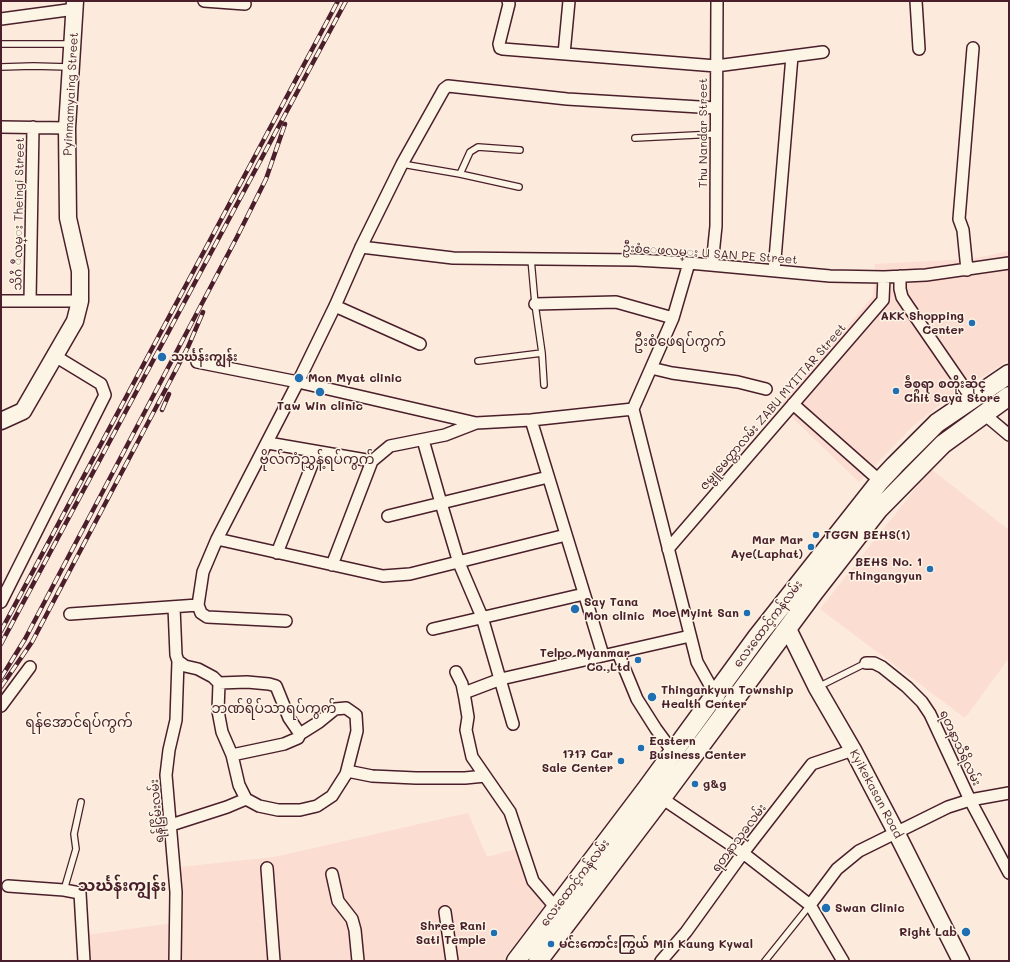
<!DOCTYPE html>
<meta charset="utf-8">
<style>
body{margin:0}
#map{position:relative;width:1010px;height:962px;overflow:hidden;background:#fceadc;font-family:Mali,sans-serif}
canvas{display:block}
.frame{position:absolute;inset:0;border:2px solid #4a1f2b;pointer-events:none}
</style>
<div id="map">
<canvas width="1010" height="962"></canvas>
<div class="frame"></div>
</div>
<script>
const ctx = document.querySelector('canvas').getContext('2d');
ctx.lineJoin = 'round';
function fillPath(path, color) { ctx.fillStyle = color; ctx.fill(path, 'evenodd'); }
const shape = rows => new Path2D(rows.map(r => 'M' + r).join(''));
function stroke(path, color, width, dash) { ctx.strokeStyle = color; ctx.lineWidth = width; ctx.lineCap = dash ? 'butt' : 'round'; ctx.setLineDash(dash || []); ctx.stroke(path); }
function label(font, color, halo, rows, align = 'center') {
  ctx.font = font + ' Mali,"Noto Sans Myanmar",sans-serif'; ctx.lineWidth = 3; ctx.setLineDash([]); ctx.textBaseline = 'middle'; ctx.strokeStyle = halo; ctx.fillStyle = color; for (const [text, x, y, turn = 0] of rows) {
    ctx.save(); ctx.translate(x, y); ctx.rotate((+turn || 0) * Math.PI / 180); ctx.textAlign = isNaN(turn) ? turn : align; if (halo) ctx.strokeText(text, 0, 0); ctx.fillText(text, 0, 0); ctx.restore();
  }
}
fillPath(shape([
 [1009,251,1009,360,947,399,912,427,859,482,780,406,873,296,875,264,971,259],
 [931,469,1009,530,1009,658,965,718,820,609],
 [468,813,487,857,516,849,528,883,546,903,502,961,88,961,87,935,180,922,179,867,274,857]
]), '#fcddd2');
const lane = shape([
 [1,44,70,44],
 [1,67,33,66,69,67],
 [635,138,716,134],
 [402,164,460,174,470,152,478,147,520,150],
 [460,174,519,187],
 [531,259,535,304,542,353,544,385],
 [478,361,542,353],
 [818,687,866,663],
 [64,890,76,849,74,834,81,802],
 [765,961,810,905]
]);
const street = shape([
 [204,1,245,4],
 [508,1,509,4,499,44,500,48,503,49,716,66,823,52],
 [916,1,919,49],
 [1,19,75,9],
 [564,54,569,1],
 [1,127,67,128],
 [361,247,453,258,636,260,689,263,830,276,884,277,926,275,1009,263],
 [712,265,716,226,717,1],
 [967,270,963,230,959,219,973,48],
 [774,271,792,56],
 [900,276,900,289,902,297,908,306,972,399],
 [1,301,80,301],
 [30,301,33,127],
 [535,304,616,302,673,318],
 [335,306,420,344],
 [197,362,298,382,476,423,531,420,633,409],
 [651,368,672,373,738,382,766,389],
 [793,404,880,481],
 [633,409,697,662,715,694,719,696],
 [633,409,673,318,689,263],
 [984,414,1009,435],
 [531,420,603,655],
 [423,440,441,503,459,563,482,617,513,724],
 [268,443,372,461],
 [388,516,548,477],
 [217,539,383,576,410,574,566,535],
 [668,549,883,300,884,277],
 [277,553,317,452],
 [332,565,372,461,390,446,445,435,476,423],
 [1,602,105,395,101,384,55,356],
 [198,605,201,613,207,617,286,621],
 [174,607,176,655,178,661,185,666,198,669,213,677,219,683,247,682,269,684,276,686,289,718,300,734],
 [70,614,198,605,203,572,217,539,298,382,335,306,361,247,402,164,444,89,448,86,567,99,716,108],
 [433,629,584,594],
 [618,653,637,699,656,729,673,752],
 [866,663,874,663,882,667,907,687,922,702,930,714,970,800,1009,873],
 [456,672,462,684,465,699,468,717,466,730,472,757,510,812,533,881,556,908,560,911],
 [219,683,218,711,222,732,232,755,239,785,246,799,259,806,278,810,300,810,317,806,332,796,346,774,357,731,356,715,346,708,335,709,319,722,300,734,298,738,284,744,232,755],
 [464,693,501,679,690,636],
 [1,706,30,667],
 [347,771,372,776,416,778,465,778,485,776],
 [657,795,743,853,810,905,843,961],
 [171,825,227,807,246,799],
 [267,868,274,961],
 [332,874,338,901,352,919,355,930,358,961],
 [8,886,64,890,80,893,84,961],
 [810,905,837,869,859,851,948,807,970,800,1009,793],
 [445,912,452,961],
 [175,961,176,892,166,775,169,750,176,720,178,661],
 [661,961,686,932,743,853,812,764,853,750]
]);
const secondary = shape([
 [1,421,23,411,75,321,80,301,80,271,68,218,67,128,75,1],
 [788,629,817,688,853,750,896,832,961,961]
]);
const primary = shape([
 [516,961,647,788,757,637,880,481,895,465,937,423,1009,374],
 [538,961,661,799,815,591,878,510,943,444,1009,396]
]);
stroke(lane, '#4a1f2b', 8);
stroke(street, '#4a1f2b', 14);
stroke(secondary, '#4a1f2b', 19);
stroke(primary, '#4a1f2b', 21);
stroke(lane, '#fcf5e5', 5.5);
stroke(street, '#fcf5e5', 11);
stroke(secondary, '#fcf5e5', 16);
stroke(primary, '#fcf5e5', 18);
const rail = shape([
 [162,410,169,394],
 [1,631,338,1],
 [1,644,346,1],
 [1,678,25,639,237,237,266,179,285,124],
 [1,687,32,642,188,347,203,312]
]);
stroke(rail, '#4a1f2b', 4.5);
stroke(rail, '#fcf5e5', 3, [9]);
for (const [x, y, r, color] of [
 [972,323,4,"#1f6fb2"],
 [162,357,5,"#1f6fb2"],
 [299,378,5,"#1f6fb2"],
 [896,391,4,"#1f6fb2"],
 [320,392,5,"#1f6fb2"],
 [816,535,4,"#1f6fb2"],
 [811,547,4,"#1f6fb2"],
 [930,569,4,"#1f6fb2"],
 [575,609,5,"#1f6fb2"],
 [747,613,4,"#1f6fb2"],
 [638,660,4,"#1f6fb2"],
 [652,697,5,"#1f6fb2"],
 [641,748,4,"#1f6fb2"],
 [621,761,4,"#1f6fb2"],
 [695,784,4,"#1f6fb2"],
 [826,908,5,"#1f6fb2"],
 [966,932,5,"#1f6fb2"],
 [494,933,4,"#1f6fb2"],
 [551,944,4,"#1f6fb2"]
]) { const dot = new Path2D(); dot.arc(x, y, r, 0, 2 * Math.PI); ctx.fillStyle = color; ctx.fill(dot); stroke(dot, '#fcf5e5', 1.5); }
label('12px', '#4a1f2b', '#fcf5e5', [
 ["Pyinmamyaing Street",71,94,-87],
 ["Thu Nandar Street",703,133,-90],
 ["သိဂႆ ီလမ္း Theingi Street",19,214,-89],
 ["ဦးစံေဖလမ္း U SAN PE Street",710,254,4],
 ["ဇမ္ဗူမေတ္တာလမ်း ZABU MYITTAR Street",773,407,-49],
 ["လေးထောင့်ကန်လမ်း",768,624,-53],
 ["ရတနာသီရိလမ်း",960,748,65],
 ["Kyikekasan Road",876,794,62],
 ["ရန်ငြိမ်းလမ်း",157,811,-95],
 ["ရတနာသုခလမ်း",739,838,-53],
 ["လေးထောင့်ကန်လမ်း",575,883,-53]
]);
label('bold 12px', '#4a1f2b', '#fcf5e5', [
 ["AKK Shopping",964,316,"right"],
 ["Center",964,330,"right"],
 ["သင်္ဃန်းကျွန်း",171,357],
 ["Mon Myat clinic",308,378],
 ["ခဵစ္စရာ စတိုးဆိုင္",904,384],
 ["Chit Saya Store",904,398],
 ["Taw Win clinic",320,406,"center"],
 ["TGGN BEHS(1)",824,535],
 ["Mar Mar",803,540,"right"],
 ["Aye(Laphat)",803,554,"right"],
 ["BEHS No. 1",922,562,"right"],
 ["Thingangyun",922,576,"right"],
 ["Say Tana",584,602],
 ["Mon clinic",584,616],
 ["Moe Myint San",739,613,"right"],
 ["Telpo Myanmar",630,653,"right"],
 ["Co.,Ltd",630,667,"right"],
 ["Thingankyun Township",661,690],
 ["Health Center",661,704],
 ["Eastern",649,741],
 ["Business Center",649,755],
 ["1717 Car",613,754,"right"],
 ["Sale Center",613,768,"right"],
 ["g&g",703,784],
 ["Swan Clinic",835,908],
 ["Shree Rani",486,926,"right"],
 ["Sati Temple",486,940,"right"],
 ["Right Lab",957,932,"right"],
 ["မင်းကောင်းကြွယ် Min Kaung Kywal",559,944]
], 'left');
label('14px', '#4a1f2b', '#fcf5e5', [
 ["ဦးစံဖေရပ်ကွက်",680,342],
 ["ဗိုလ်ကံညွှန့်ရပ်ကွက်",317,460],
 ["ဘဏ်ရိပ်သာရပ်ကွက်",274,709],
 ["ရန်အောင်ရပ်ကွက်",79,723]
]);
label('bold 16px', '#4a1f2b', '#fcf5e5', [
 ["သင်္ဃန်းကျွန်း",122,886]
]);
</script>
